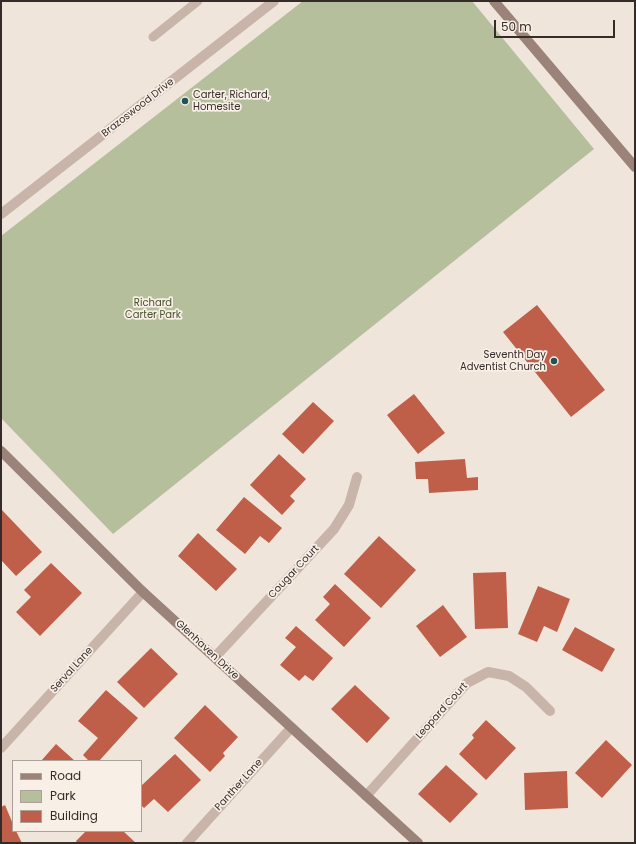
<!DOCTYPE html>
<style>
body{margin:0}
#map{position:relative;width:636px;height:844px;overflow:hidden;background:#f0e5db;font-family:Poppins,sans-serif}
canvas{display:block}
.frame{position:absolute;inset:0;border:2px solid #352b28;pointer-events:none}
.legend{position:absolute;left:12px;top:760px;width:130px;height:72px;box-sizing:border-box;background:#f8efe7;border:1px solid #aaa19b;margin:0;padding:5px 7px;list-style:none;font-size:12px;color:#352b28}
.legend li{display:flex;align-items:center;gap:8px;height:20px}
.legend b{width:20px;border:1px solid #aaa19b}
.scale{position:absolute;left:494px;top:20px;width:121px;height:18px;box-sizing:border-box;border:2px solid #352b28;border-top:0;padding-left:5px;font-size:12px;line-height:14px;white-space:nowrap;color:#352b28;-webkit-text-stroke:3px #f8efe7;paint-order:stroke}
</style>
<div id="map">
<canvas width="636" height="844"></canvas>
<div class="frame"></div>
<ul class="legend">
<li><b style="height:5px;background:#9b8379"></b>Road</li>
<li><b style="height:11px;background:#b5bf9c"></b>Park</li>
<li><b style="height:11px;background:#c05f49"></b>Building</li>
</ul>
<div class="scale">50 m</div>
</div>
<script>
const ctx = document.querySelector('canvas').getContext('2d');
ctx.lineJoin = 'round';
function fillPath(path, color) { ctx.fillStyle = color; ctx.fill(path, 'evenodd'); }
const shape = rows => new Path2D(rows.map(r => 'M' + r).join(''));
function stroke(path, color, width, dash) { ctx.strokeStyle = color; ctx.lineWidth = width; ctx.lineCap = dash ? 'butt' : 'round'; ctx.setLineDash(dash || []); ctx.stroke(path); }
function label(font, color, halo, rows, align = 'center') {
  ctx.font = font + ' Poppins,sans-serif'; ctx.lineWidth = 3.5; ctx.setLineDash([]); ctx.textBaseline = 'middle'; ctx.strokeStyle = halo; ctx.fillStyle = color; for (const [text, x, y, turn = 0] of rows) {
    ctx.save(); ctx.translate(x, y); ctx.rotate((+turn || 0) * Math.PI / 180); ctx.textAlign = isNaN(turn) ? turn : align; if (halo) ctx.strokeText(text, 0, 0); ctx.fillText(text, 0, 0); ctx.restore();
  }
}
fillPath(shape([
 [303,1,472,1,594,149,113,534,1,418,1,236]
]), '#b5bf9c');
fillPath(shape([
 [537,305,605,390,571,417,503,332],
 [414,394,445,433,418,454,387,415],
 [313,402,334,421,303,454,282,434],
 [279,454,306,479,290,496,295,501,282,515,250,485],
 [465,459,467,478,478,477,478,490,429,493,428,479,416,479,415,462],
 [244,497,282,528,269,543,260,536,245,554,216,530],
 [1,509,42,552,16,576,1,560],
 [198,533,237,569,216,591,178,556],
 [379,536,416,570,381,608,344,574],
 [51,563,82,593,40,636,16,612,31,597,24,590],
 [506,572,508,628,475,629,473,573],
 [335,584,371,618,344,647,315,620,330,604,323,597],
 [538,586,570,599,557,632,544,626,537,642,518,634],
 [443,605,467,637,440,657,416,626],
 [296,626,333,658,313,681,305,675,299,681,280,665,296,647,285,638],
 [575,627,615,649,602,672,562,650],
 [151,648,178,674,144,708,117,682],
 [355,685,390,718,367,743,331,709],
 [106,690,138,718,99,761,89,761,83,755,98,738,78,721],
 [205,705,238,737,223,753,225,756,210,772,174,738],
 [486,720,516,748,486,780,459,754,474,738,472,735],
 [606,740,632,765,602,798,575,773],
 [56,744,75,761,41,761],
 [175,754,201,780,168,812,154,799,144,808,141,805,141,786],
 [446,765,478,794,450,823,418,794],
 [567,771,568,808,525,810,524,773],
 [5,805,13,824,13,831,16,831,22,843,1,843,1,807],
 [86,831,123,831,136,843,77,843,76,841]
]), '#c05f49');
stroke(shape([
 [153,37,198,1]
]), '#c8b4a8', 9);
stroke(shape([
 [1,214,274,1],
 [215,657,334,529,349,505,357,477],
 [1,748,143,592],
 [366,796,467,683,488,672,509,676,526,687,550,711],
 [187,843,291,728]
]), '#c8b4a8', 10);
stroke(shape([
 [494,1,635,167],
 [1,451,143,592,418,843]
]), '#9b8379', 10);
for (const [x, y, r, color] of [
 [185,101,4,"#1f5454"],
 [554,361,4,"#1f5454"]
]) { const dot = new Path2D(); dot.arc(x, y, r, 0, 2 * Math.PI); ctx.fillStyle = color; ctx.fill(dot); stroke(dot, '#f8efe7', 1.5); }
label('10px', '#352b28', '#f8efe7', [
 ["Carter, Richard,",193,95],
 ["Homesite",193,107],
 ["Seventh Day",546,355,"right"],
 ["Adventist Church",546,367,"right"]
], 'left');
label('10px', '#352b28', '#f8efe7', [
 ["Brazoswood Drive",138,108,-38],
 ["Cougar Court",294,572,-47],
 ["Glenhaven Drive",207,650,43],
 ["Serval Lane",72,670,-48],
 ["Leopard Court",442,711,-48],
 ["Panther Lane",239,785,-48]
]);
label('10px', '#47522c', '#f8efe7', [
 ["Richard",153,303],
 ["Carter Park",153,315]
]);
</script>
